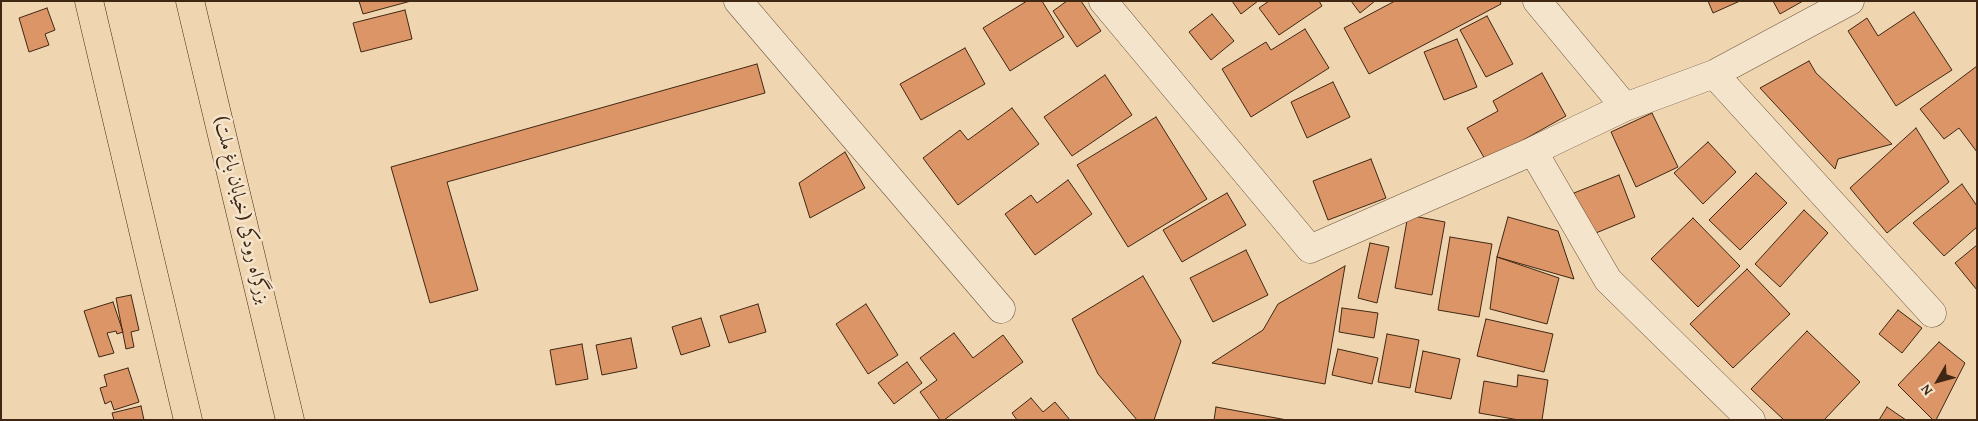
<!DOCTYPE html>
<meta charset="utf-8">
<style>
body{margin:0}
#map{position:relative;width:1978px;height:421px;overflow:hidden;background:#efd6b0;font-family:"Gentium Book Plus",serif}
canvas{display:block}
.frame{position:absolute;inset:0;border:2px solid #3f2714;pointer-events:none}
.north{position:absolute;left:1913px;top:356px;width:50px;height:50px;-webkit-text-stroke:4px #f5e4cc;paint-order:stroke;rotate:232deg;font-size:14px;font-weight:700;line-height:20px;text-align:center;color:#3f2714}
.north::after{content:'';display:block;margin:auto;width:18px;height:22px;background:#3f2714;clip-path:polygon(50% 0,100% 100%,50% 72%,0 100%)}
</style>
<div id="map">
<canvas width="1978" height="421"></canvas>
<div class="frame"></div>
<div class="north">N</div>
</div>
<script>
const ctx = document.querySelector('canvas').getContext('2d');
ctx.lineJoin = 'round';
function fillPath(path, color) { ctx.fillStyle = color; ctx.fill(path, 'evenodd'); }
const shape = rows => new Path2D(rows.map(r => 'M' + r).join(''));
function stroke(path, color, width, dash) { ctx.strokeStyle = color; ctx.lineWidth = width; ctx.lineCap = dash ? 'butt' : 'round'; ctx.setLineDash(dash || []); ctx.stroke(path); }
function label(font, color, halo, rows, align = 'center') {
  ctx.font = font + ' "Gentium Book Plus",Amiri,serif'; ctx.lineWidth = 5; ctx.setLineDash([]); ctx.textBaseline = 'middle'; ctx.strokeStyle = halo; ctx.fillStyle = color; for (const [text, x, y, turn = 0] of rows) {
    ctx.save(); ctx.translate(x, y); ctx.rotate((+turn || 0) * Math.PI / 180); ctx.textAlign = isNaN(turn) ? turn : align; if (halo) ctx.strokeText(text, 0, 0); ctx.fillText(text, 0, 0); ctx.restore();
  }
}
const building = shape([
 [359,1,411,1,363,14,359,1],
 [1027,1,1042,1,1064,37,1010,71,983,28,1027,1],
 [1067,1,1081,1,1101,31,1077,47,1053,11,1067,1],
 [1232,1,1258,1,1241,14,1232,1],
 [1269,1,1319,1,1322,6,1279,35,1259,8,1269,1],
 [1351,1,1375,1,1360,13,1351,1],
 [1395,1,1500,1,1501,4,1369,74,1344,28,1395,1],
 [1708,1,1740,1,1713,13,1708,1],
 [1773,1,1803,1,1780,14,1773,1],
 [47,8,55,30,45,34,49,45,29,52,19,18,47,8],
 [405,10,412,39,361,52,353,23,405,10],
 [1914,12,1952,70,1896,106,1848,31,1867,18,1878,36,1914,12],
 [1212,14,1234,41,1211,60,1189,32,1212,14],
 [1487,16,1513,64,1486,77,1460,30,1487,16],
 [1305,29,1329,68,1251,117,1222,69,1266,42,1271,50,1305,29],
 [1457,39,1477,87,1444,100,1424,52,1457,39],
 [965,48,985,84,921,120,900,84,965,48],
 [1809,61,1816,73,1892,144,1838,159,1835,169,1760,88,1809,61],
 [757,64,765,93,447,182,478,290,430,303,391,167,757,64],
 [1977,66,1977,152,1959,128,1944,139,1920,109,1977,66],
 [1542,73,1566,116,1486,161,1467,128,1498,111,1493,101,1542,73],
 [1105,75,1132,115,1072,156,1044,117,1105,75],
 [1333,82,1350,117,1307,138,1291,102,1333,82],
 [1012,108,1039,144,958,205,923,158,960,130,968,140,1012,108],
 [1652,113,1678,167,1636,187,1611,132,1652,113],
 [1156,117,1207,199,1128,247,1077,165,1156,117],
 [1916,128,1949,182,1887,233,1850,188,1916,128],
 [1708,142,1736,172,1703,204,1674,173,1708,142],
 [845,152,865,188,810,218,799,183,845,152],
 [1371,159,1386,198,1328,220,1313,181,1371,159],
 [1756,173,1787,203,1740,250,1709,220,1756,173],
 [1619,175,1635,217,1591,235,1574,193,1619,175],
 [1068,180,1092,214,1035,255,1005,214,1031,195,1037,203,1068,180],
 [1962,184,1977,206,1977,227,1944,256,1913,223,1962,184],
 [1227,193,1246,225,1182,262,1163,230,1227,193],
 [1804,210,1828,233,1780,287,1755,264,1804,210],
 [1408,215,1445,222,1432,295,1395,288,1408,215],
 [1508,217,1558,231,1574,279,1497,257,1508,217],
 [1693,218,1740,266,1698,307,1651,259,1693,218],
 [1450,237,1492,244,1479,317,1438,310,1450,237],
 [1370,243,1389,247,1377,303,1358,298,1370,243],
 [1977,245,1977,290,1955,263,1977,245],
 [1246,250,1268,295,1213,322,1190,278,1246,250],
 [1497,257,1559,278,1547,324,1490,309,1497,257],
 [1345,266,1325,384,1212,363,1263,330,1278,304,1345,266],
 [1747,269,1790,314,1733,368,1690,324,1747,269],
 [1143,276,1181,341,1154,420,1137,420,1098,374,1072,319,1143,276],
 [131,295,139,330,131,332,134,347,126,349,116,298,131,295],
 [113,302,123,332,117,334,116,331,107,333,114,353,99,357,84,311,113,302],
 [758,304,766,332,729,343,720,316,758,304],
 [866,304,898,355,868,374,836,324,866,304],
 [1342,308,1378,313,1374,338,1339,332,1342,308],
 [1898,310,1922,328,1902,353,1879,334,1898,310],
 [701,318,710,346,681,355,672,327,701,318],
 [1486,319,1553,334,1544,372,1477,356,1486,319],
 [1807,331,1860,382,1824,420,1784,420,1751,389,1807,331],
 [954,333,973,358,1003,335,1023,362,944,420,940,420,920,392,937,380,920,358,954,333],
 [1387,334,1419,340,1410,388,1378,382,1387,334],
 [631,338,637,368,602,375,596,345,631,338],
 [1939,342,1965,363,1936,420,1933,420,1898,385,1939,342],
 [582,344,588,379,556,385,550,350,582,344],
 [1338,349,1378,358,1372,384,1332,375,1338,349],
 [1423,351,1460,359,1451,399,1415,392,1423,351],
 [907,362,922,383,894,404,878,383,907,362],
 [128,368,139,402,114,410,111,401,105,404,100,388,107,386,104,375,128,368],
 [1518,375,1548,380,1542,420,1519,420,1479,413,1484,381,1517,387,1518,375],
 [1031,398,1043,412,1055,402,1070,420,1017,420,1012,413,1031,398],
 [141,406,144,420,114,420,112,413,141,406],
 [1216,407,1287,420,1214,420,1216,407],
 [1887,407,1906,420,1879,420,1887,407]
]);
fillPath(building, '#dc9567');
stroke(building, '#3f2714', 1);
const minor = shape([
 [738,1,1001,309],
 [1103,1,1310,249,1533,151,1625,107,1714,74,1850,1],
 [1537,1,1625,107],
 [1714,74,1932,313],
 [1533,151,1608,280,1751,420]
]);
const highway = shape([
 [89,1,188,420],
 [190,1,290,420]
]);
stroke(minor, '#6b533b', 29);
stroke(highway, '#3f2714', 29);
stroke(minor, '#f5e4cc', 28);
stroke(highway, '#efd6b0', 28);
label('19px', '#3f2714', '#f5e4cc', [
 ["بزرگراه رودکی (خیابان باغ ملت)",241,210,77]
]);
</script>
